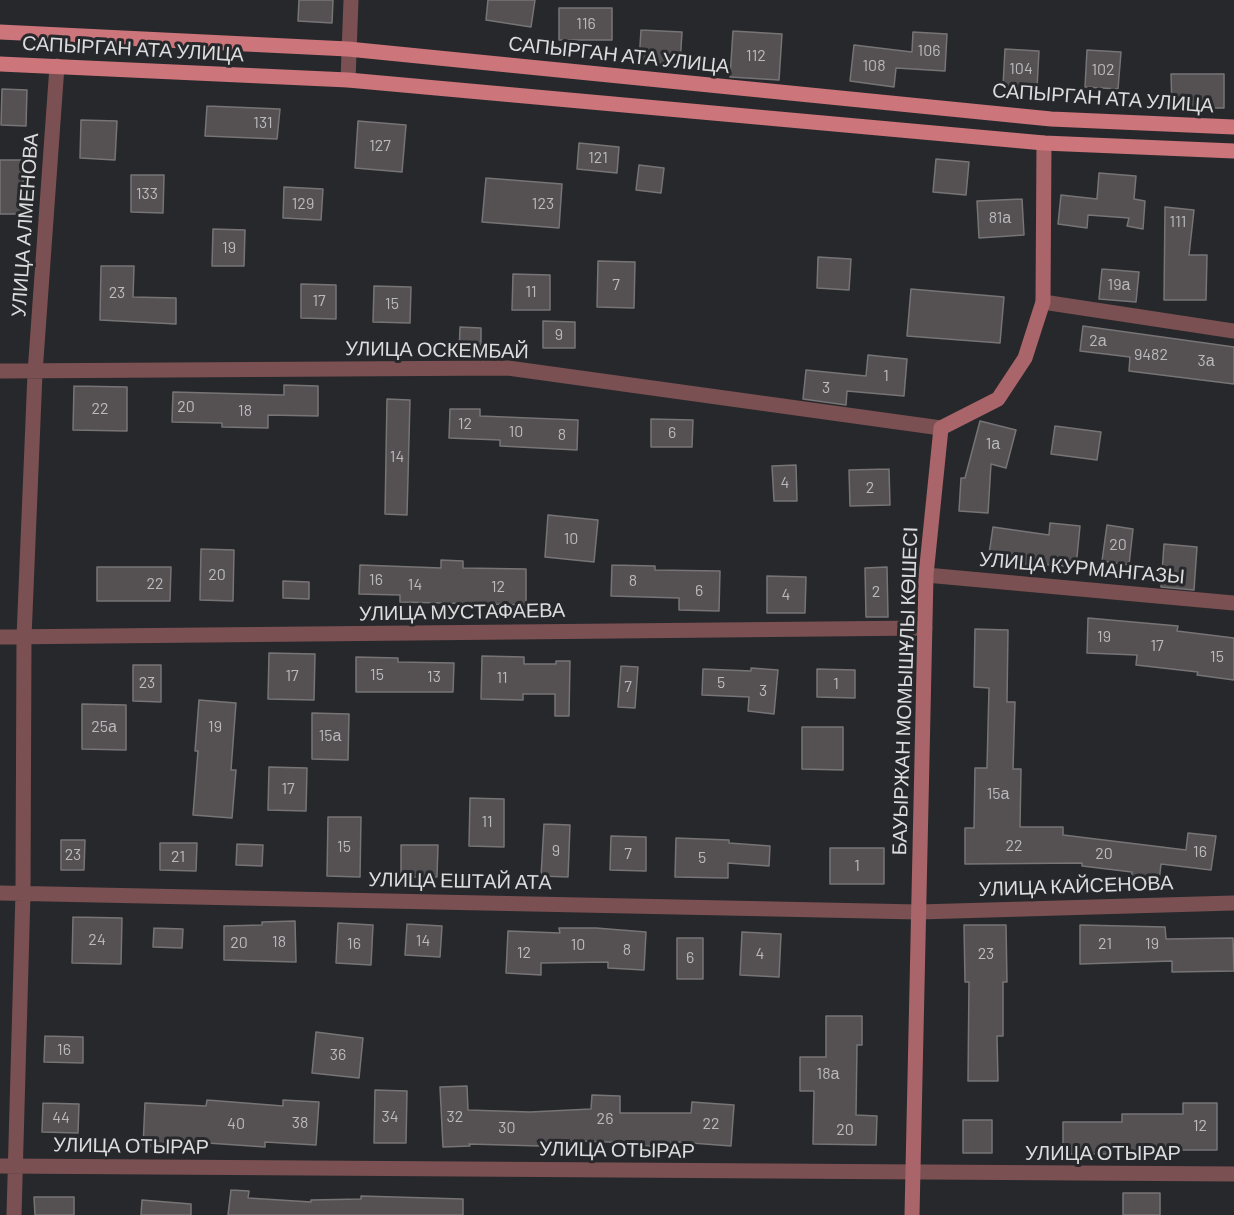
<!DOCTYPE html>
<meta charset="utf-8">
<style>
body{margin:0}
canvas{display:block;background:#27282b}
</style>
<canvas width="1234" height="1215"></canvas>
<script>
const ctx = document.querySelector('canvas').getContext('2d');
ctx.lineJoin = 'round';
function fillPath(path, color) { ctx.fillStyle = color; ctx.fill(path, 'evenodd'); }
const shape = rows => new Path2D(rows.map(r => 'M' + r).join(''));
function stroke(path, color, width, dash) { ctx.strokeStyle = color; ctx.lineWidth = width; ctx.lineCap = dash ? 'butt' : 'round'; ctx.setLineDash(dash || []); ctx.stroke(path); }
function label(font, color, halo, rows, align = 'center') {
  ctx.font = font + ' Barlow,sans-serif'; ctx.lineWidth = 6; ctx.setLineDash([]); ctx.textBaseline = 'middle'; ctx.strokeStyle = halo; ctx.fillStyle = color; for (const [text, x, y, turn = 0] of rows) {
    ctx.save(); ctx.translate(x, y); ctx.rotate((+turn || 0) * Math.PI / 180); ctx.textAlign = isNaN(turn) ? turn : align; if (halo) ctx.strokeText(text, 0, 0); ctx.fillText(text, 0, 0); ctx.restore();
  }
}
const building = shape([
 [299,0,333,0,332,23,298,21,299,0],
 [488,0,535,0,531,27,486,20,488,0],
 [559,8,612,8,612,40,559,40,559,8],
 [641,30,682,32,680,64,639,62,641,30],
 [733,31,782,34,779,80,730,77,733,31],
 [913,32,947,34,945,71,896,68,894,87,850,81,854,45,912,52,913,32],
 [1005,49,1039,51,1037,88,1003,86,1005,49],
 [1087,50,1121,52,1118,89,1085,87,1087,50],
 [1171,74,1224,74,1224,108,1172,108,1171,74],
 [2,89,27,90,26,126,1,125,2,89],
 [207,106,280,109,277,139,205,136,207,106],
 [81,120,117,121,115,160,80,158,81,120],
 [358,121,406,125,402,172,355,168,358,121],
 [579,143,619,147,617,173,577,169,579,143],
 [936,159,969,162,966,195,933,192,936,159],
 [0,160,23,160,24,214,0,214,0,160],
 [639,165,664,168,661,193,636,190,639,165],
 [1099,173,1136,176,1134,199,1145,201,1143,229,1127,226,1129,218,1088,215,1087,228,1058,224,1061,195,1097,199,1099,173],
 [131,175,164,175,163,213,131,212,131,175],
 [486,178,562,184,559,228,482,222,486,178],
 [284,187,323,189,321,220,283,218,284,187],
 [1022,199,1024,235,979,238,977,201,1022,199],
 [1165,207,1194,210,1189,255,1207,255,1206,300,1164,300,1165,207],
 [213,229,245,230,244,266,212,266,213,229],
 [818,257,851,259,849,290,817,288,818,257],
 [598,261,635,262,634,308,597,307,598,261],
 [101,266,134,266,133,297,176,298,176,324,100,320,101,266],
 [1102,269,1139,272,1136,302,1099,299,1102,269],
 [513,274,550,275,550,310,512,310,513,274],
 [301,284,336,285,336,319,301,318,301,284],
 [374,286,411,287,410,323,373,322,374,286],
 [911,289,1004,297,1000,343,907,336,911,289],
 [543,321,575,322,575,348,543,348,543,321],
 [1083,326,1234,347,1234,384,1129,371,1130,357,1080,351,1083,326],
 [460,327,481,328,481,357,459,356,460,327],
 [868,355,907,359,904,396,847,391,846,405,803,399,806,370,866,376,868,355],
 [284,385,318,386,318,416,268,415,268,428,222,427,222,423,172,422,173,392,284,395,284,385],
 [74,386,127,387,127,431,73,430,74,386],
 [387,399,410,400,407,515,385,514,387,399],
 [450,409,480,409,480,416,578,420,577,450,500,446,500,440,449,438,450,409],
 [651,419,693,420,692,447,651,447,651,419],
 [980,421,1016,430,1006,468,991,464,988,513,959,511,961,478,965,478,980,421],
 [1055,426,1101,432,1097,460,1051,454,1055,426],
 [796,465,797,501,774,501,772,466,796,465],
 [889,469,890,505,850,506,849,470,889,469],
 [548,515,598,520,594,562,545,557,548,515],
 [1050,523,1080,526,1076,567,1027,563,1027,567,988,561,993,527,1049,535,1050,523],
 [1107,525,1133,529,1129,565,1102,561,1107,525],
 [1164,544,1197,547,1194,590,1161,587,1164,544],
 [201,549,234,550,233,601,200,600,201,549],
 [441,560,463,561,463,568,526,569,526,605,400,602,400,595,359,594,360,565,441,568,441,560],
 [612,565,655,566,655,570,720,571,719,611,679,610,679,598,611,596,612,565],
 [97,567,171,567,170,601,97,601,97,567],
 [887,567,888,617,866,617,865,568,887,567],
 [767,576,806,577,805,613,767,613,767,576],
 [283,581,309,582,309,599,283,598,283,581],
 [1088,618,1178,626,1177,631,1234,638,1234,680,1197,675,1198,672,1136,665,1137,655,1087,653,1088,618],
 [975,629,1008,630,1007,702,1015,702,1013,769,1021,769,1020,827,1063,827,1063,835,1186,850,1188,833,1216,836,1211,870,1161,864,1159,882,1131,878,1132,872,1082,866,1082,863,965,864,965,828,974,828,975,768,987,768,989,688,974,687,975,629],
 [269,653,315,654,314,700,268,699,269,653],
 [482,656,524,657,524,664,556,664,556,661,570,661,569,716,555,716,555,694,523,694,523,700,481,699,482,656],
 [356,657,398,658,398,662,454,663,453,692,356,692,356,657],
 [133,665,161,665,161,702,133,701,133,665],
 [621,666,638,667,635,708,618,707,621,666],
 [751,668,778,670,774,714,748,711,749,697,702,695,703,669,751,671,751,668],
 [817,669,855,670,855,698,817,697,817,669],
 [199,700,236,703,231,770,236,770,232,818,193,815,198,751,195,751,199,700],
 [82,704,126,705,126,750,82,749,82,704],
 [312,713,349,714,348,760,312,759,312,713],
 [802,727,843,727,843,770,802,769,802,727],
 [269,767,307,768,306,811,268,810,269,767],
 [470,798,504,799,504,847,469,846,470,798],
 [328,817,361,817,360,877,327,876,328,817],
 [544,824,570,825,568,877,541,876,544,824],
 [611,836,646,837,646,871,610,870,611,836],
 [676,838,729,840,729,843,770,846,769,866,728,863,728,878,675,877,676,838],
 [61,840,85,840,84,870,61,870,61,840],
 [160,843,197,843,196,871,160,870,160,843],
 [237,844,263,845,262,866,236,865,237,844],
 [401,845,438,845,437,877,401,877,401,845],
 [830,848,884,848,884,884,830,884,830,848],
 [73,917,122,918,121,964,72,963,73,917],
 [295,921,296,962,224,960,224,926,262,925,262,922,295,921],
 [338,923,373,925,371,965,336,963,338,923],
 [407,924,442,926,440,957,405,955,407,924],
 [964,925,1006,925,1007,982,1003,982,1003,1036,997,1036,998,1081,968,1081,969,982,965,982,964,925],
 [1080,925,1165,927,1166,939,1233,938,1234,971,1172,972,1172,961,1080,964,1080,925],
 [154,928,183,929,182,948,153,947,154,928],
 [559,928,596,928,646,932,644,970,608,968,608,962,541,963,541,975,506,973,508,931,560,933,559,928],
 [742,932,781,934,779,977,740,975,742,932],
 [677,938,703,938,703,979,677,979,677,938],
 [826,1016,862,1016,862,1045,857,1045,856,1115,877,1116,876,1145,813,1144,814,1091,800,1091,800,1057,826,1057,826,1016],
 [316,1032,363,1038,359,1078,312,1073,316,1032],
 [45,1036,83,1037,83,1063,44,1062,45,1036],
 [467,1086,468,1110,530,1112,591,1109,592,1095,620,1096,620,1113,691,1113,692,1102,734,1105,731,1146,678,1142,678,1146,639,1146,639,1143,577,1141,577,1145,539,1146,469,1144,470,1146,443,1147,440,1087,467,1086],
 [375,1090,407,1091,406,1143,374,1143,375,1090],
 [207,1100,283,1106,283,1100,319,1102,316,1145,265,1142,265,1147,179,1141,178,1148,143,1146,145,1103,206,1106,207,1100],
 [43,1103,79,1104,78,1133,42,1132,43,1103],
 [1183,1103,1217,1103,1217,1150,1107,1150,1107,1154,1063,1154,1063,1122,1122,1122,1122,1114,1183,1114,1183,1103],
 [963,1120,992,1120,992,1153,963,1153,963,1120],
 [231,1190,249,1191,248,1198,311,1202,311,1200,361,1199,361,1196,463,1199,463,1215,228,1215,231,1190],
 [1123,1193,1160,1193,1160,1215,1123,1215,1123,1193],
 [34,1197,74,1197,74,1215,35,1215,34,1197],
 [142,1200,191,1204,191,1215,141,1215,142,1200]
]);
fillPath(building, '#555153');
stroke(building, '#777475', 1.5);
stroke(shape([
 [348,80,351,0],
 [1043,302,1234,331],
 [0,371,508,368,941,428],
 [926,575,1234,603],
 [0,637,925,628],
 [0,893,919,912,1234,903],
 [0,1166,1234,1174],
 [14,1215,23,893,24,637,35,373,57,66]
]), '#7b5052', 15);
stroke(shape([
 [912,1215,926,575,941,428,998,399,1025,358,1043,302,1044,143]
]), '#a96569', 15);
stroke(shape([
 [0,32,348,49,1051,119,1234,127],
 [0,64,348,80,1044,143,1234,151]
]), '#cc757b', 15);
label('16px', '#bab9bb', null, [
 ["116",586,24],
 ["106",929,51],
 ["112",756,56],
 ["108",874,66],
 ["104",1021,69],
 ["102",1103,70],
 ["131",263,123],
 ["127",380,146],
 ["121",598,158],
 ["133",147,194],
 ["129",303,204],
 ["123",543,204],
 ["81а",1000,218],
 ["111",1178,222],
 ["19",229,248],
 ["7",616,285],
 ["19а",1119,285],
 ["11",531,292],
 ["23",117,293],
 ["17",319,301],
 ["15",392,304],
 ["9",559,335],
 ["2а",1098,341],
 ["9482",1151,355],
 ["3а",1206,361],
 ["1",886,376],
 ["3",826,388],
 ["20",186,407],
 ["22",100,409],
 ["18",245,411],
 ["12",465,424],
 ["10",516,432],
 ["6",672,433],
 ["8",562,435],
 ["1а",993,444],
 ["14",397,457],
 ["4",785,483],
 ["2",870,488],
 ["10",571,539],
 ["20",1118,545],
 ["20",217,575],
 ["16",376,580],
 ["8",633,581],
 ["22",155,584],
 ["14",415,585],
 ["12",498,587],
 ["6",699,591],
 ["2",876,592],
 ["4",786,595],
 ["19",1104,637],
 ["17",1157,646],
 ["15",1217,657],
 ["15",377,675],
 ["17",292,676],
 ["13",434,677],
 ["11",502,678],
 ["23",147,683],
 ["5",721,683],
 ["1",836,684],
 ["7",628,687],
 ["3",763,691],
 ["25а",104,727],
 ["19",215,727],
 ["15а",330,736],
 ["17",288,789],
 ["15а",998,794],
 ["11",487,822],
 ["22",1014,846],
 ["15",344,847],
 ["9",556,851],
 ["16",1200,852],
 ["7",628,854],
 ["20",1104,854],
 ["23",73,855],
 ["21",178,857],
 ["5",702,858],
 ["1",857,866],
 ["24",97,940],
 ["14",423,941],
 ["18",279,942],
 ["20",239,943],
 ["16",354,944],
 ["21",1105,944],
 ["19",1152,944],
 ["10",578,945],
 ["8",627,950],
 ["12",524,953],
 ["4",760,954],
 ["23",986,954],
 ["6",690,958],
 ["16",64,1050],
 ["36",338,1055],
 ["18а",828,1074],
 ["34",390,1117],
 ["32",455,1117],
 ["44",61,1118],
 ["26",605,1119],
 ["38",300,1123],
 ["40",236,1124],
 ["22",711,1124],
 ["12",1200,1126],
 ["30",507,1128],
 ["20",845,1130]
]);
label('20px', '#dcdcde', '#27282b', [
 ["САПЫРГАН АТА УЛИЦА",133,49,3],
 ["САПЫРГАН АТА УЛИЦА",619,55,6],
 ["САПЫРГАН АТА УЛИЦА",1103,98,4],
 ["УЛИЦА АЛМЕНОВА",25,225,-86],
 ["УЛИЦА ОСКЕМБАЙ",437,350,1],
 ["УЛИЦА КУРМАНГАЗЫ",1082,568,5],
 ["УЛИЦА МУСТАФАЕВА",462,612,-1],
 ["БАУЫРЖАН МОМЫШҰЛЫ КӨШЕСІ",905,691,-88],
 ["УЛИЦА ЕШТАЙ АТА",460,881,1],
 ["УЛИЦА КАЙСЕНОВА",1076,886,-2],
 ["УЛИЦА ОТЫРАР",131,1146,1],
 ["УЛИЦА ОТЫРАР",617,1150,1],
 ["УЛИЦА ОТЫРАР",1103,1153]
]);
</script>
